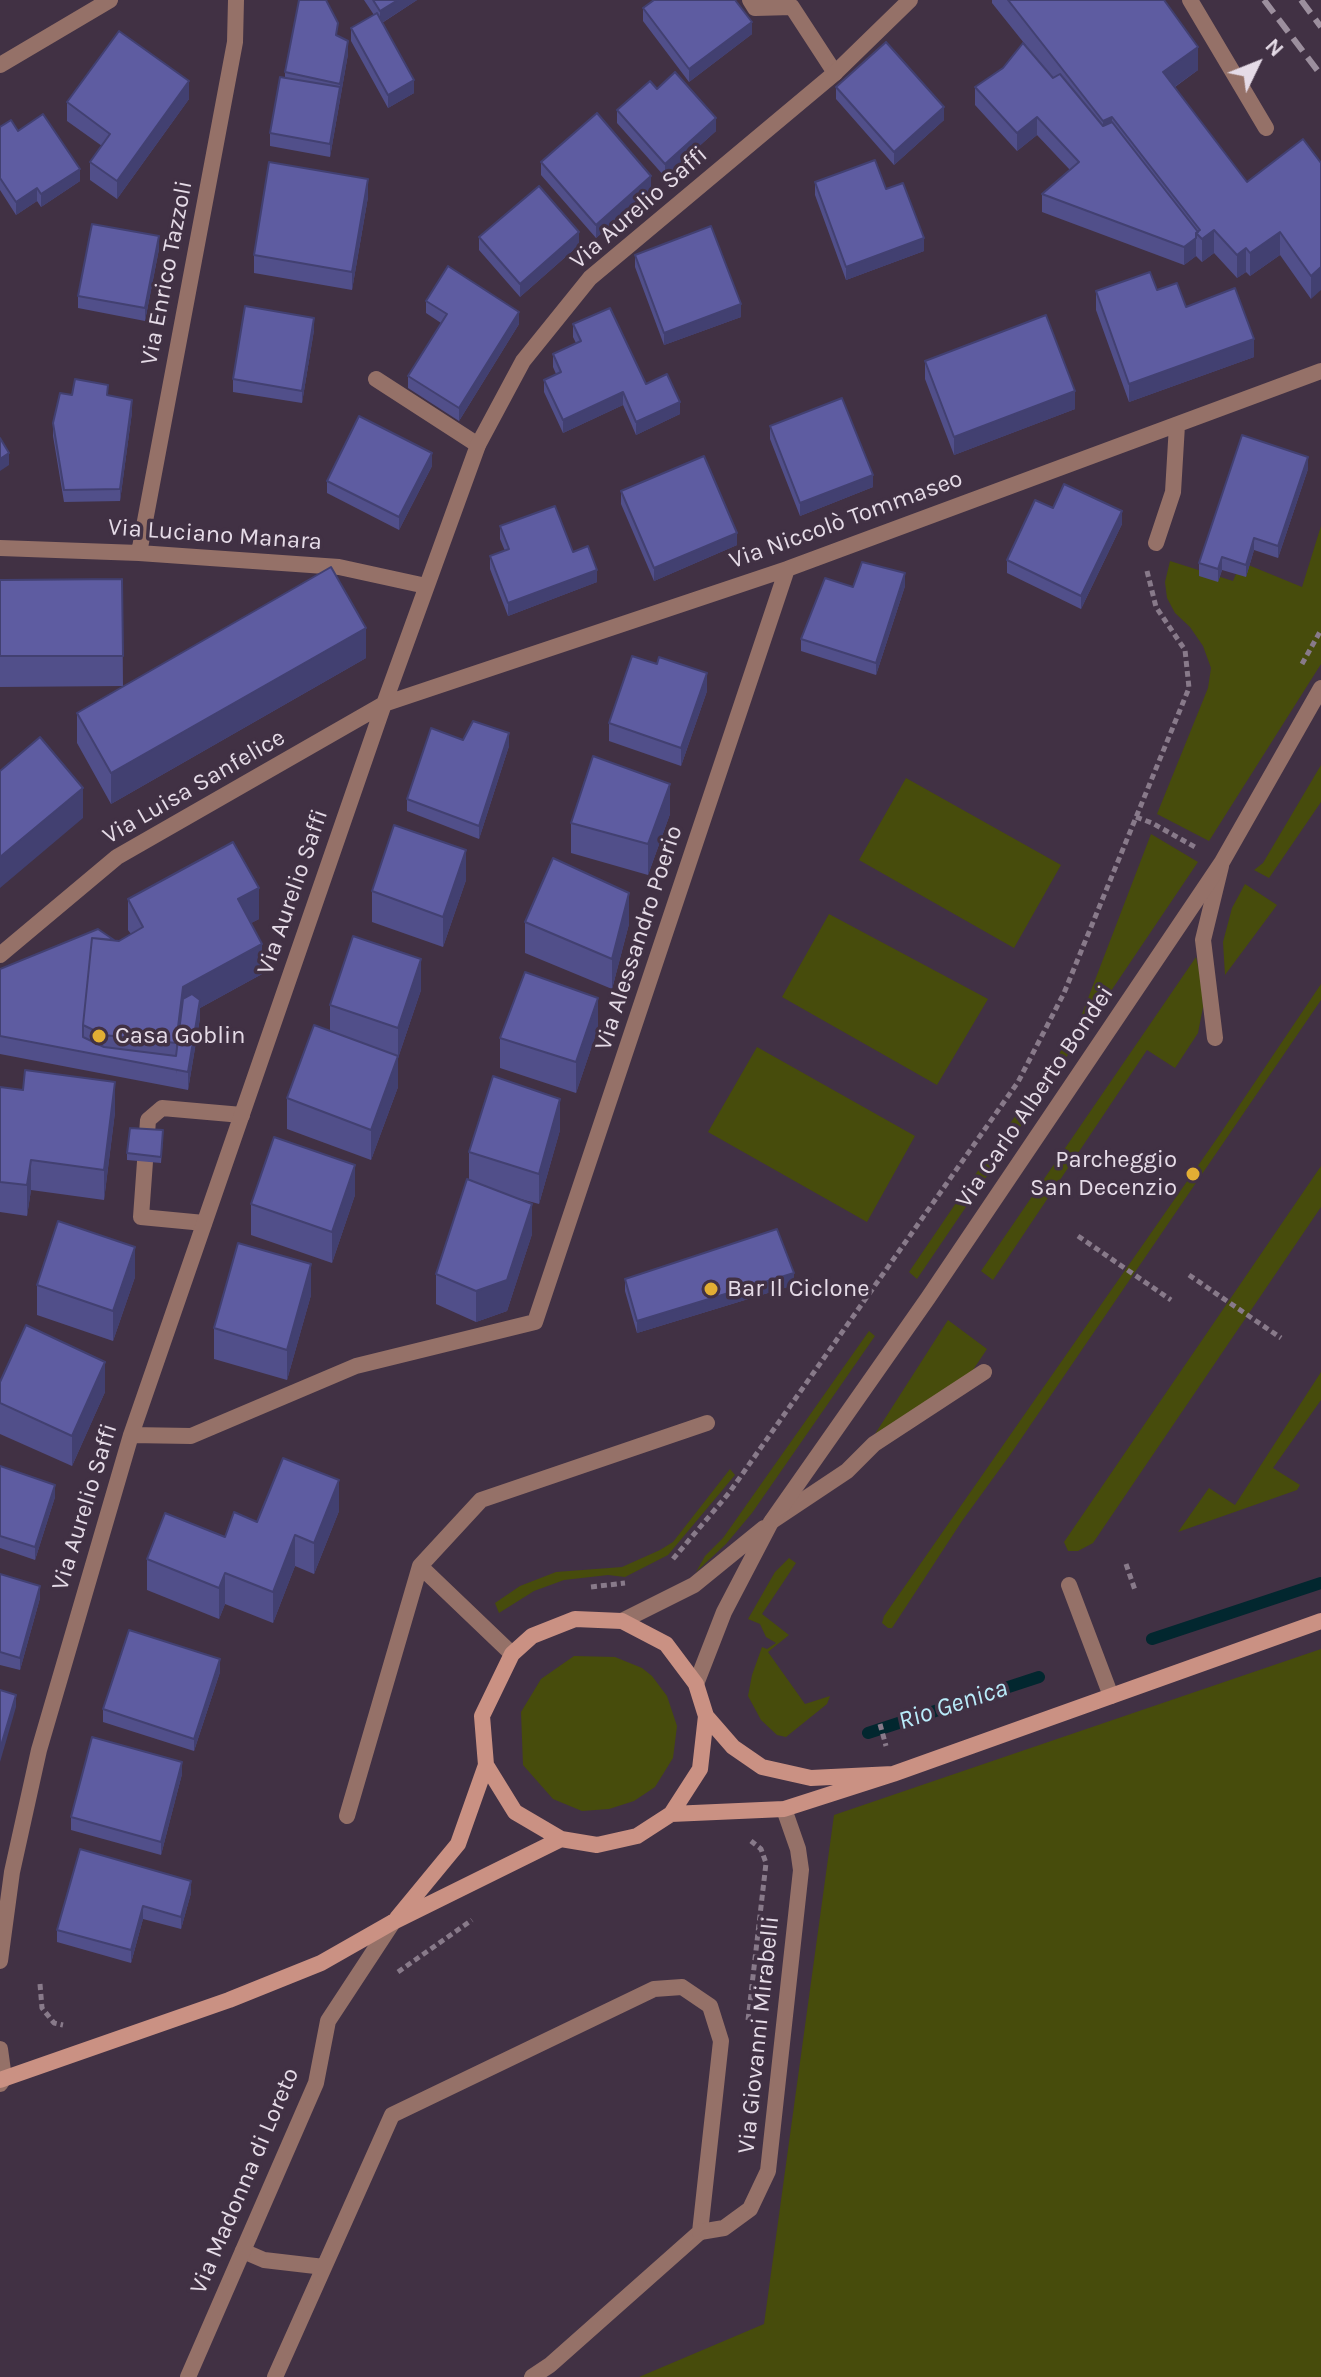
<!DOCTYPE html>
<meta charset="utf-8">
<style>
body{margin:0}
#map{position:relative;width:1321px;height:2377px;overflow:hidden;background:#413144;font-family:Karla,sans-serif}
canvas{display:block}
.north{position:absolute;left:1217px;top:24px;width:80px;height:80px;-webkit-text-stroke:6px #413144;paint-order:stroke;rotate:47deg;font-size:22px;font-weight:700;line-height:32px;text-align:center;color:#e5dbe7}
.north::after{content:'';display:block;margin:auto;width:28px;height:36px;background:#e5dbe7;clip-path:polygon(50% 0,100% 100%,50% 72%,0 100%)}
</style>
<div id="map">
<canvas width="1321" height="2377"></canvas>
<div class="north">N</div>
</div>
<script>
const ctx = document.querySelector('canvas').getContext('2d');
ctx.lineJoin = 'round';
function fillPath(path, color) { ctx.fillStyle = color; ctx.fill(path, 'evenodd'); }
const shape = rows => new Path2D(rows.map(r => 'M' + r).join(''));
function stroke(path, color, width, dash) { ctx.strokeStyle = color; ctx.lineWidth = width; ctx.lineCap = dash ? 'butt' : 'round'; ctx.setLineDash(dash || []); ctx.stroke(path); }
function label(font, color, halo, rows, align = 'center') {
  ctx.font = font + ' Karla,sans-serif'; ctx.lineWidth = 7; ctx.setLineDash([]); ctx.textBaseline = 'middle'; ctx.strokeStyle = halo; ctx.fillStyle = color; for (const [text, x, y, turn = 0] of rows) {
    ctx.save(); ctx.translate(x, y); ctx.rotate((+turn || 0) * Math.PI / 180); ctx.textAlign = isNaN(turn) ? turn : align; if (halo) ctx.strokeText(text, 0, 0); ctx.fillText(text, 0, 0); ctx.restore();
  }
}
fillPath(shape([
 [1321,526,1321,664,1209,841,1157,814,1208,688,1211,668,1203,646,1190,627,1175,613,1167,598,1165,582,1170,561,1233,581,1241,562,1302,587],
 [1321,765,1321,802,1269,878,1254,870,1263,863],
 [906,778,1061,865,1014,948,859,860],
 [1151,834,1198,862,1055,1074,1050,1070,1082,1014],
 [1245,884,1277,905,1225,975,1223,942,1232,908],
 [829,914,988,999,937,1085,782,997],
 [1196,957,1201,979,1203,1007,1198,1033,1175,1068,1147,1050,993,1280,981,1271],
 [1321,984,1321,1000,1010,1455,962,1521,892,1628,888,1628,882,1623,884,1616,1220,1134],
 [757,1047,915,1136,867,1222,708,1132],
 [1020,1109,1025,1120,917,1279,909,1272],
 [1321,1166,1321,1207,1093,1543,1078,1551,1068,1551,1064,1542],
 [948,1320,987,1349,971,1373,875,1434],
 [869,1331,875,1336,752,1513,726,1544,696,1572,705,1556,723,1538],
 [1321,1372,1321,1400,1273,1468,1300,1485,1297,1490,1178,1532,1209,1488,1235,1505],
 [730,1469,735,1475,668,1555,625,1577,608,1575,564,1580,534,1591,499,1613,495,1603,520,1586,556,1572,622,1567,660,1550,673,1542],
 [789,1558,796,1563,762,1614,789,1635,768,1652,805,1704,830,1696,827,1704,786,1737,777,1735,761,1720,748,1696,752,1675,762,1647,767,1649,776,1643,766,1637,760,1624,748,1619,775,1572],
 [1321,1649,1321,2377,639,2377,764,2324,834,1815],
 [574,1656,615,1657,642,1668,652,1676,667,1696,677,1726,673,1758,655,1787,634,1801,609,1809,582,1811,553,1799,523,1765,521,1712,541,1679]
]), '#474c0c');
stroke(shape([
 [1152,1639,1321,1583],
 [868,1733,1039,1677]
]), '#02272f', 12);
stroke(shape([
 [1302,664,1321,630],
 [1136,817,1152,823,1195,847],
 [1078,1236,1171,1300],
 [1189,1275,1281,1338],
 [673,1559,729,1493,1018,1082,1064,993,1189,688,1185,650,1156,607,1147,571],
 [1126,1564,1135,1590],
 [591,1587,625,1583],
 [880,1724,886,1746],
 [398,1972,472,1920],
 [40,1984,42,2008,54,2023,63,2025],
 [748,2020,766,1863,761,1849,751,1841]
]), '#887a8a', 5, [6, 4]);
stroke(shape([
 [750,0,755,8,792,7,835,73],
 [1190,0,1266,128],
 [376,379,478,445],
 [1215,1038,1203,940,1221,866],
 [204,1223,141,1217,148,1120,162,1108,242,1115],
 [772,1521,847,1471,874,1444,984,1372],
 [420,1566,512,1654],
 [1069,1585,1111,1696],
 [347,1816,420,1566,481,1500,707,1423],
 [243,2251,264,2260,324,2267],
 [275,2377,392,2115,654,1989,682,1987,710,2006,721,2041,700,2232,550,2365,532,2377]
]), '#957168', 16);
stroke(shape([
 [0,65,110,0],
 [1156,543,1173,492,1177,425],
 [0,548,139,553,339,567,426,586],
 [139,553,235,42,236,0],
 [0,955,117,857,384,704,787,569,1321,371],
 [131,1435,191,1436,356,1366,535,1322,787,569],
 [622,1621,694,1585,764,1528],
 [696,1684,724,1612,771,1522,928,1298,1222,862,1321,688],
 [0,1961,12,1872,39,1750,131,1435,384,704,478,445,523,361,590,278,835,73,910,0],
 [0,2049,4,2078,0,2084],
 [700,2232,724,2228,750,2209,768,2171,801,1870,798,1849,784,1809],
 [188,2377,316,2083,328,2021,393,1922]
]), '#957168', 16);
stroke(shape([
 [706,1716,700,1769,671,1814,637,1836,597,1845,561,1839,515,1812,486,1765,482,1716,512,1654,532,1636,575,1619,622,1621,666,1644,696,1684,706,1716,733,1747,762,1767,811,1778,893,1774],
 [671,1814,784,1809,893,1774,1321,1621],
 [397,1918,458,1844,486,1765],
 [0,2080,229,2000,321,1963,393,1922,561,1839]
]), '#ca9183', 16);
stroke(shape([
 [1264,0,1321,75],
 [1301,0,1321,27]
]), '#9c8f9e', 6, [16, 8]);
fillPath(shape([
 [364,0,417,0,382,23,414,93,388,108,351,41,351,28,374,15],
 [992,0,1164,0,1198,70,1175,87,1247,182,1321,163,1311,299,1280,255,1250,276,1246,272,1237,278,1214,253,1202,262,1196,256,1184,265,1042,212,1042,194,1070,170,1037,135,1017,151,975,105,975,87,1003,68,1028,48,992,3],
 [643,8,752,34,689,82,643,21],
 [338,36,348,54,330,157,270,146,270,133,285,78,285,72],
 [836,87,944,120,894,165,836,99],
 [657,89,716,131,665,177,617,123,617,110],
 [189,99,117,199,90,180,90,162,102,146,67,121,67,102],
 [0,127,18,131,80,181,41,207,37,201,16,215,0,190],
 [541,162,651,189,596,238,541,175],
 [815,182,886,189,924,251,846,280,815,195],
 [368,197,352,290,254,273,254,255],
 [479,237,579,245,520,297,479,250],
 [159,249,145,321,78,308,78,296],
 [635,255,741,317,664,345,635,267],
 [1157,290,1186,307,1254,357,1129,402,1096,310,1096,291],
 [426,301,519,324,459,421,408,388,408,376,441,323,426,313],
 [573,324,646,384,680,414,636,435,623,405,563,433,544,392,544,380,556,374,553,367,553,354,576,343,573,337],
 [314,330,302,403,233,392,233,379],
 [925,361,1075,409,954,455,925,379],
 [72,395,108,395,132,412,120,501,64,502,53,436,53,423],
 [770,426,873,487,800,516,770,439],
 [432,466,399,530,327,493,327,481],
 [1308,469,1278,558,1254,550,1246,577,1222,570,1218,582,1199,576,1199,563],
 [621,491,737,545,654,581,621,504],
 [1053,508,1122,524,1081,609,1007,573,1007,560],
 [500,526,597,582,508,616,490,569,490,556,505,551,500,539],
 [122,579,123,686,0,687,0,580],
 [905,586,876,675,801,651,801,639,853,587],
 [366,658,111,804,77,743,77,713],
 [707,691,681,766,609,741,609,723],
 [463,740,509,746,479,839,407,811,407,799],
 [670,814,648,875,571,853,571,823],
 [466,880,443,947,372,922,372,891],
 [128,899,259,919,251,923,262,974,200,1008,200,1018,188,1090,0,1054,0,969,114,940,119,941,131,934,128,930],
 [525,922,629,924,612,989,525,953],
 [421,990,398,1058,398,1087,371,1160,287,1129,287,1098,330,1031,330,1005],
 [598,1028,576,1093,500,1068,500,1038],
 [0,1087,115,1112,104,1200,31,1190,27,1216,0,1212],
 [560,1130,539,1204,517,1198,532,1234,507,1311,476,1322,436,1304,436,1274,469,1179,469,1152],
 [163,1137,161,1163,127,1160,127,1153],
 [355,1195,332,1263,251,1235,251,1204],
 [135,1277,113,1341,37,1315,37,1285],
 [625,1279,794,1285,637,1333,625,1291],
 [311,1295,287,1380,214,1359,214,1328],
 [0,1382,105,1392,72,1466,0,1434],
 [0,1466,55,1497,35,1560,0,1548],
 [339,1511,314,1574,295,1566,273,1623,225,1604,219,1619,147,1590,147,1559,225,1537,257,1522],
 [0,1574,40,1598,20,1670,0,1665],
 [220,1672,194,1751,103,1722,103,1709],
 [182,1774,161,1855,71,1830,71,1817],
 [191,1893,181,1929,143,1919,131,1963,57,1942,57,1930]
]), '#514f8a');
fillPath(shape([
 [398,0,417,0,380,24,380,11],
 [752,22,752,34,689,82,689,69],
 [348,41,348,54,330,157,330,144,340,91,340,84],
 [1198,47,1198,70,1163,95,1163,72],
 [414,80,414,93,388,108,388,95],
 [189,81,189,99,117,199,117,181],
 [944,107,944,120,894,165,894,152],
 [1037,117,1037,135,1017,151,1017,133],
 [1112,117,1112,140,1103,144,1103,121],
 [716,118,716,131,665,177,665,164],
 [80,169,80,181,41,207,41,194],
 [651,176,651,189,596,238,596,225],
 [368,179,368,197,352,290,352,272],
 [37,188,37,201,16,215,16,202],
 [1214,230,1214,253,1202,262,1202,239],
 [579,232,579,245,520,297,520,284],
 [1280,232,1280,255,1250,276,1250,253],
 [159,236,159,249,145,321,145,308],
 [924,238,924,251,846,280,846,267],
 [1196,238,1196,256,1184,265,1184,247],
 [1246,248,1246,272,1237,278,1237,255],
 [1321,267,1321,290,1311,299,1311,276],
 [741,304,741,317,664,345,664,333],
 [519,312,519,324,459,421,459,408],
 [314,318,314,330,302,403,302,391],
 [1254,339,1254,357,1129,402,1129,384],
 [1075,391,1075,409,954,455,954,437],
 [623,392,623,405,563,433,563,420],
 [132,400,132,412,120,501,120,489],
 [680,402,680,414,636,435,636,422],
 [9,453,9,465,0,471,0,459],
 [432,453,432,466,399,530,399,517],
 [1308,457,1308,469,1278,558,1278,546],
 [873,475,873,487,800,516,800,503],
 [1122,511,1122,524,1081,609,1081,596],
 [737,533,737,545,654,581,654,568],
 [1254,538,1254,550,1246,577,1246,565],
 [1222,557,1222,570,1218,582,1218,569],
 [597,570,597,582,508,616,508,603],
 [905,573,905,586,876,675,876,663],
 [366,628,366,658,111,804,111,773],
 [707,673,707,691,681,766,681,748],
 [509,733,509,746,479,839,479,826],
 [670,784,670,814,648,875,648,844],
 [83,788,83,818,0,888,0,857],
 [466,850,466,880,443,947,443,917],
 [259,888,259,919,238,930,238,899],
 [629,893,629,924,612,989,612,959],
 [262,944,262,974,200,1008,200,1018,188,1090,188,1072,183,1017,176,1074,176,1043,183,987],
 [421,959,421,990,398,1058,398,1028],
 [598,998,598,1028,576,1093,576,1062],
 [398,1056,398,1087,371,1160,371,1130],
 [115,1082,115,1112,104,1200,104,1170],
 [560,1099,560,1130,539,1204,539,1174],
 [31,1160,31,1190,27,1216,27,1185],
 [355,1165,355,1195,332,1263,332,1232],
 [532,1204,532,1234,507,1311,476,1322,476,1291],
 [135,1247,135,1277,113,1341,113,1311],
 [311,1264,311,1295,287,1380,287,1350],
 [794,1273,794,1285,637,1333,637,1321],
 [105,1362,105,1392,72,1466,72,1436],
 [339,1480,339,1511,314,1574,314,1543],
 [55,1485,55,1497,35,1560,35,1547],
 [295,1535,295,1566,273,1623,273,1592],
 [225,1573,225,1604,219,1619,219,1588],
 [40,1586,40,1598,20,1670,20,1658],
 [220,1659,220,1672,194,1751,194,1739],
 [16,1695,16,1707,0,1762,0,1749],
 [182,1762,182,1774,161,1855,161,1842],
 [191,1881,191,1893,181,1929,181,1917],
 [143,1906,143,1919,131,1963,131,1950]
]), '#424071');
const building = shape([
 [299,0,326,0,338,23,336,35,348,41,340,84,285,72,299,0],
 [373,0,398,0,380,11,373,0],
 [654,0,735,0,752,22,689,69,643,8,654,0],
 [1008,0,1164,0,1198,47,1163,72,1247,182,1303,139,1321,163,1321,267,1311,276,1280,232,1250,253,1246,248,1237,255,1214,230,1202,239,1196,233,1200,230,1112,117,1103,121,1008,0],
 [377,13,414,80,388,95,351,28,377,13],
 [119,31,189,81,117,181,90,162,110,134,67,102,119,31],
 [886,42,944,107,894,152,836,87,886,42],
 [1023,43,1053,78,1060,74,1103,126,1112,122,1198,232,1196,233,1196,238,1184,247,1042,194,1079,162,1037,117,1017,133,975,87,1003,68,1023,43],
 [675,72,716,118,665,164,617,110,650,81,657,89,675,72],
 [280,77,340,87,330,144,270,133,280,77],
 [597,113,651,176,596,225,541,162,597,113],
 [43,114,80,169,41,194,37,188,16,202,0,178,0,127,11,120,18,131,43,114],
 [875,160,886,189,903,183,924,238,846,267,815,182,875,160],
 [269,162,368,179,352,272,254,255,269,162],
 [539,186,579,232,520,284,479,237,539,186],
 [92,224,159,236,145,308,78,296,92,224],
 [711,226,741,304,664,333,635,255,711,226],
 [448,266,519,312,459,408,408,376,447,314,426,301,448,266],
 [1150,272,1157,290,1177,283,1186,307,1235,288,1254,339,1129,384,1096,291,1150,272],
 [245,306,314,318,302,391,233,379,245,306],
 [610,308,646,384,667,374,680,402,636,422,623,392,563,420,544,380,561,372,553,354,581,341,573,324,610,308],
 [1046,315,1075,391,954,437,925,361,1046,315],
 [75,379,108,385,107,395,132,400,120,489,64,490,53,423,60,393,72,395,75,379],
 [842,398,873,475,800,503,770,426,842,398],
 [359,416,432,453,399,517,327,481,359,416],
 [1242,435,1308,457,1278,546,1254,538,1246,565,1222,557,1218,569,1199,563,1242,435],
 [0,438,9,453,0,459,0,438],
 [704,456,737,533,654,568,621,491,704,456],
 [1064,484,1122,511,1081,596,1007,560,1035,500,1053,508,1064,484],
 [555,506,573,552,588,546,597,570,508,603,490,556,509,549,500,526,555,506],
 [862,562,905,573,876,663,801,639,825,578,853,587,862,562],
 [331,567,366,628,111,773,77,713,331,567],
 [122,579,123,656,0,656,0,580,122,579],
 [632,656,657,664,659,657,707,673,681,748,609,723,632,656],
 [473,721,509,733,479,826,407,799,431,728,463,740,473,721],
 [40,737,83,788,0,857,0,771,40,737],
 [593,756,670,784,648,844,571,823,593,756],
 [394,825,466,850,443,917,372,891,394,825],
 [233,842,259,888,238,899,262,944,183,987,176,1043,104,1035,83,1025,92,938,119,941,143,927,128,899,233,842],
 [553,858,629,893,612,959,525,922,553,858],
 [98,929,114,940,92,938,83,1025,83,1037,104,1047,176,1056,183,999,192,994,200,1000,188,1072,0,1036,0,969,98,929],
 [353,936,421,959,398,1028,330,1005,353,936],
 [525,972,598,998,576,1062,500,1038,525,972],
 [314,1025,398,1056,371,1130,287,1098,314,1025],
 [25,1070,115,1082,104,1170,31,1160,27,1185,0,1182,0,1087,23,1090,25,1070],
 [493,1076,560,1099,539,1174,469,1152,493,1076],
 [130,1128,163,1130,161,1157,127,1153,130,1128],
 [274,1137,355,1165,332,1232,251,1204,274,1137],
 [467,1179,532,1204,507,1280,476,1291,436,1274,467,1179],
 [58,1221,135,1247,113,1311,37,1285,58,1221],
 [777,1229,794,1273,637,1321,625,1279,777,1229],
 [238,1243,311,1264,287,1350,214,1328,238,1243],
 [26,1325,105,1362,72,1436,0,1403,0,1382,26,1325],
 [283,1458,339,1480,314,1543,295,1535,273,1592,225,1573,219,1588,147,1559,165,1513,225,1537,234,1512,257,1522,283,1458],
 [0,1466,55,1485,35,1547,0,1536,0,1466],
 [0,1574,40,1586,20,1658,0,1652,0,1574],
 [129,1630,220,1659,194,1739,103,1709,129,1630],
 [0,1690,16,1695,0,1749,0,1690],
 [92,1737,182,1762,161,1842,71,1817,92,1737],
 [80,1849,191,1881,181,1917,143,1906,131,1950,57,1930,80,1849]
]);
fillPath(building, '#5e5ca1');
stroke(building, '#424071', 2);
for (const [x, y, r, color] of [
 [99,1036,8,"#e2ae34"],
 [1193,1174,8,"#e2ae34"],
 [711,1289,8,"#e2ae34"]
]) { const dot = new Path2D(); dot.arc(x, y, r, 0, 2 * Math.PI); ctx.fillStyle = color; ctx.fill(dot); stroke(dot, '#413144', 3); }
label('24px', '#e5dbe7', '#413144', [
 ["Via Aurelio Saffi",639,208,-41],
 ["Via Enrico Tazzoli",167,273,-79],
 ["Via Niccolò Tommaseo",846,520,-20],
 ["Via Luciano Manara",215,535,4],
 ["Via Luisa Sanfelice",194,787,-30],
 ["Via Aurelio Saffi",293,892,-71],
 ["Via Alessandro Poerio",639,938,-72],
 ["Via Carlo Alberto Bondei",1035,1097,-56],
 ["Via Aurelio Saffi",85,1507,-73],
 ["Via Giovanni Mirabelli",759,2035,-84],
 ["Via Madonna di Loreto",245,2181,-67]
]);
label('24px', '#e5dbe7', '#413144', [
 ["Casa Goblin",115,1036],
 ["Parcheggio",1177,1160,"right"],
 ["San Decenzio",1177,1188,"right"],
 ["Bar Il Ciclone",727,1289]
], 'left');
label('italic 26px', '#b9ecfa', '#413144', [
 ["Rio Genica",953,1705,-18]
]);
</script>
